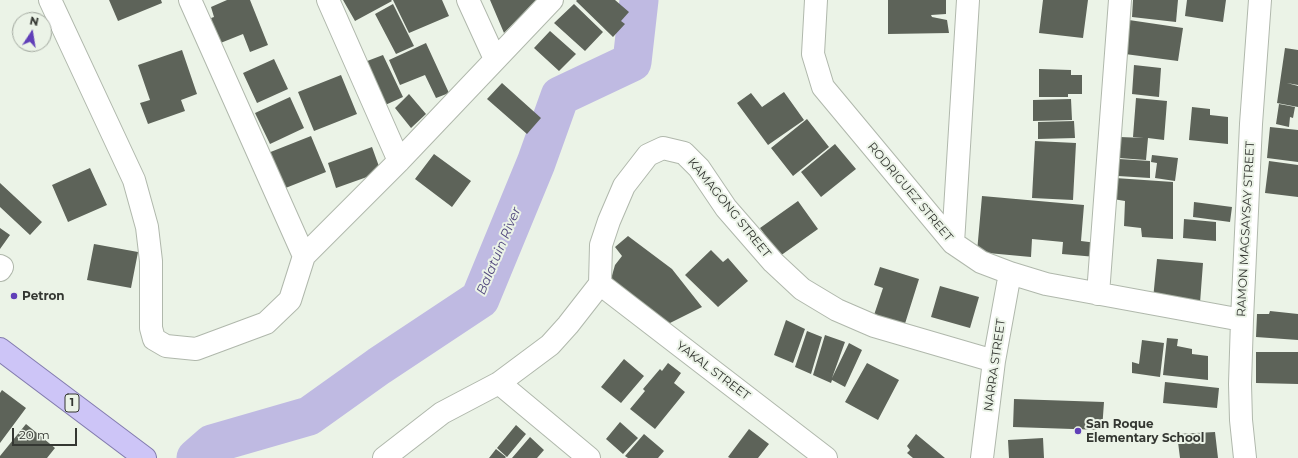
<!DOCTYPE html>
<style>
body{margin:0}
#map{position:relative;width:1298px;height:458px;overflow:hidden;background:#ebf3e7;font-family:Montserrat,sans-serif}
canvas{display:block}
.north{position:absolute;left:12px;top:12px;width:40px;height:40px;box-sizing:border-box;background:#ebf3e7;border:1px solid #a2a89f;border-radius:50%;rotate:12deg;font-size:11px;font-weight:700;line-height:16px;text-align:center;color:#343732}
.north::after{content:'';display:block;margin:auto;width:14px;height:18px;background:#603fb8;clip-path:polygon(50% 0,100% 100%,50% 72%,0 100%)}
.scale{position:absolute;left:12px;top:428px;width:65px;height:18px;box-sizing:border-box;border:2px solid #343732;border-top:0;padding-left:5px;font-size:12px;line-height:14px;white-space:nowrap;color:#343732;-webkit-text-stroke:3px #ebf3e7;paint-order:stroke}
</style>
<div id="map">
<canvas width="1298" height="458"></canvas>
<div class="north">N</div>
<div class="scale">20 m</div>
</div>
<script>
const ctx = document.querySelector('canvas').getContext('2d');
ctx.lineJoin = 'round';
const shape = rows => new Path2D(rows.map(r => 'M' + r).join(''));
function stroke(path, color, width, dash) { ctx.strokeStyle = color; ctx.lineWidth = width; ctx.lineCap = dash ? 'butt' : 'round'; ctx.setLineDash(dash || []); ctx.stroke(path); }
function fillPath(path, color) { ctx.fillStyle = color; ctx.fill(path, 'evenodd'); }
function label(font, color, halo, rows, align = 'center') {
  ctx.font = font + ' Montserrat,sans-serif'; ctx.lineWidth = 4; ctx.setLineDash([]); ctx.textBaseline = 'middle'; ctx.strokeStyle = halo; ctx.fillStyle = color; for (const [text, x, y, turn = 0] of rows) {
    ctx.save(); ctx.translate(x, y); ctx.rotate((+turn || 0) * Math.PI / 180); ctx.textAlign = isNaN(turn) ? turn : align; if (halo) ctx.strokeText(text, 0, 0); ctx.fillText(text, 0, 0); ctx.restore();
  }
}
stroke(shape([
 [196,458,212,444,309,416,379,366,480,299,536,163,560,96,632,62,639,0]
]), '#bfbae2', 39);
fillPath(shape([
 [109,0,161,0,162,3,118,21],
 [227,0,250,0,268,45,250,52,243,34,218,44,211,18,214,17,211,7],
 [343,0,391,0,392,1,355,21],
 [393,0,442,0,449,16,409,33],
 [490,0,536,0,504,33],
 [577,0,615,0,629,12,621,21,625,24,613,37,576,1],
 [888,0,946,0,946,14,931,15,932,17,947,20,949,33,888,34],
 [1043,0,1088,0,1083,38,1039,33],
 [1133,0,1178,0,1176,22,1132,17],
 [1187,0,1226,0,1223,22,1185,16],
 [393,4,414,46,396,54,375,14],
 [574,4,603,32,585,51,554,23],
 [1129,20,1183,28,1178,61,1125,54],
 [550,31,576,54,559,71,534,48],
 [426,43,449,93,436,98,425,75,400,85,389,60],
 [1285,48,1298,50,1298,85,1287,83,1298,86,1298,107,1277,103],
 [182,50,197,94,181,100,185,111,148,124,140,103,150,100,138,65],
 [383,55,403,97,383,106,362,63],
 [274,59,288,89,257,103,243,73],
 [1134,65,1161,68,1159,97,1132,94],
 [1039,69,1071,70,1071,75,1082,75,1082,94,1068,94,1068,97,1039,97],
 [341,75,357,114,314,131,298,92],
 [502,83,541,118,527,134,487,99],
 [784,92,804,120,768,145,737,103,751,93,762,107],
 [409,94,426,114,411,128,395,108],
 [290,97,304,128,270,144,255,113],
 [1136,98,1167,101,1164,140,1148,138,1146,160,1119,158,1120,137,1144,138,1133,137],
 [1071,99,1072,120,1033,121,1033,100],
 [1279,104,1295,107,1293,118,1290,117,1289,127,1276,124],
 [1192,107,1210,109,1210,115,1228,117,1228,144,1189,140],
 [807,119,829,147,793,176,771,148],
 [1074,121,1075,138,1038,139,1038,122],
 [1270,127,1298,130,1298,162,1267,158],
 [311,136,326,172,283,189,268,153],
 [1035,141,1076,143,1073,200,1032,198],
 [835,144,856,169,821,197,801,172],
 [372,147,381,172,336,188,328,163],
 [434,154,471,181,452,207,415,179],
 [1152,155,1178,158,1175,181,1155,178,1157,163,1151,162],
 [1119,159,1150,161,1150,178,1118,176],
 [1269,161,1298,165,1298,197,1265,193],
 [90,168,107,205,68,222,52,185],
 [1115,178,1173,182,1173,239,1142,237,1141,228,1124,226,1125,201,1113,199],
 [0,183,42,222,30,235,0,207],
 [982,196,1084,205,1081,241,1097,243,1096,257,1062,254,1063,242,1032,239,1031,257,977,252],
 [798,201,818,229,780,256,760,228],
 [1194,202,1232,207,1230,222,1193,217],
 [1184,219,1216,222,1216,241,1183,238],
 [0,228,10,235,0,249],
 [628,236,672,269,702,307,664,326,611,279,615,265,622,256,615,247],
 [94,244,138,252,131,288,87,280],
 [711,250,723,262,728,258,748,281,718,307,685,275],
 [1157,259,1203,263,1200,303,1153,299],
 [880,267,919,279,903,330,872,321,883,288,874,285],
 [940,286,979,297,970,328,931,317],
 [1270,311,1298,314,1298,340,1256,337,1257,314,1269,314],
 [786,320,805,329,793,363,774,355],
 [807,331,822,337,811,374,795,367],
 [825,335,845,342,832,378,849,343,862,350,845,387,832,380,831,383,813,375],
 [1167,338,1178,339,1177,346,1192,349,1192,354,1208,356,1208,380,1163,375],
 [1142,340,1164,343,1160,377,1132,373,1132,362,1139,364],
 [1256,352,1298,352,1298,384,1256,383],
 [624,359,644,376,621,403,601,387],
 [668,363,681,373,674,383,685,392,655,429,630,409,645,391,643,389,660,369,662,371],
 [867,363,899,380,878,420,845,402],
 [1165,382,1219,388,1217,408,1163,403],
 [2,390,26,408,0,443,0,393],
 [1014,399,1104,402,1102,430,1013,427],
 [620,422,638,438,623,454,606,439],
 [26,424,55,448,47,458,0,458,0,456],
 [516,425,526,434,507,457,497,448],
 [749,429,769,444,758,458,730,458,728,457],
 [1215,432,1218,458,1180,458,1177,434],
 [644,434,664,451,658,458,628,458,625,456],
 [916,434,945,458,913,458,907,453,910,450,907,446],
 [530,437,544,450,537,458,512,458],
 [1043,438,1044,458,1009,458,1008,440],
 [496,449,506,457,505,458,489,458]
]), '#5d6359');
const minor = shape([
 [50,0,134,180,147,227,151,261,151,328,154,339,166,346,196,349,266,323,290,300,304,256,190,0],
 [328,0,399,161],
 [468,0,495,59],
 [816,0,813,54,823,87,953,243,981,262,1010,273,1046,284,1242,320],
 [953,243,968,0],
 [304,256,399,161,552,0],
 [0,266,2,267,0,270],
 [600,284,826,458],
 [1098,294,1120,0],
 [499,383,589,458],
 [384,458,442,413,499,383,550,345,568,325,600,284,601,245,609,221,624,186,648,155,663,148,684,153,699,168,726,208,773,262,802,289,837,310,874,326,994,361],
 [982,458,994,361,1010,273],
 [1245,458,1241,420,1240,384,1242,320,1251,124,1260,0]
]);
const major = shape([
 [0,349,145,458]
]);
stroke(minor, '#b0b8ac', 24);
stroke(major, '#827bae', 24);
stroke(minor, '#fff', 22);
stroke(major, '#cdc5f7', 22);
for (const [x, y, r, color] of [
 [14,296,4,"#603fb8"],
 [1078,431,4,"#603fb8"]
]) { const dot = new Path2D(); dot.arc(x, y, r, 0, 2 * Math.PI); ctx.fillStyle = color; ctx.fill(dot); stroke(dot, '#ebf3e7', 1.5); }
for (const [x, y, w] of [
 [72,403,14]
]) { const box = new Path2D(); box.roundRect(x - w / 2, y - 9, w, 18, 3); ctx.fillStyle = '#ebf3e7'; ctx.fill(box); stroke(box, '#343732', 1); }
label('bold 11px', '#343732', null, [
 ["1",72,403]
]);
label('12px', '#343732', '#ebf3e7', [
 ["RODRIGUEZ STREET",910,192,50],
 ["KAMAGONG STREET",729,208,51],
 ["RAMON MAGSAYSAY STREET",1246,229,-87],
 ["NARRA STREET",995,365,-82],
 ["YAKAL STREET",713,371,37]
]);
label('bold 12px', '#343732', '#ebf3e7', [
 ["Petron",22,296],
 ["San Roque",1086,424],
 ["Elementary School",1086,438]
], 'left');
label('italic 13px', '#52487e', '#ebf3e7', [
 ["Balatuin River",499,251,-67]
]);
</script>
